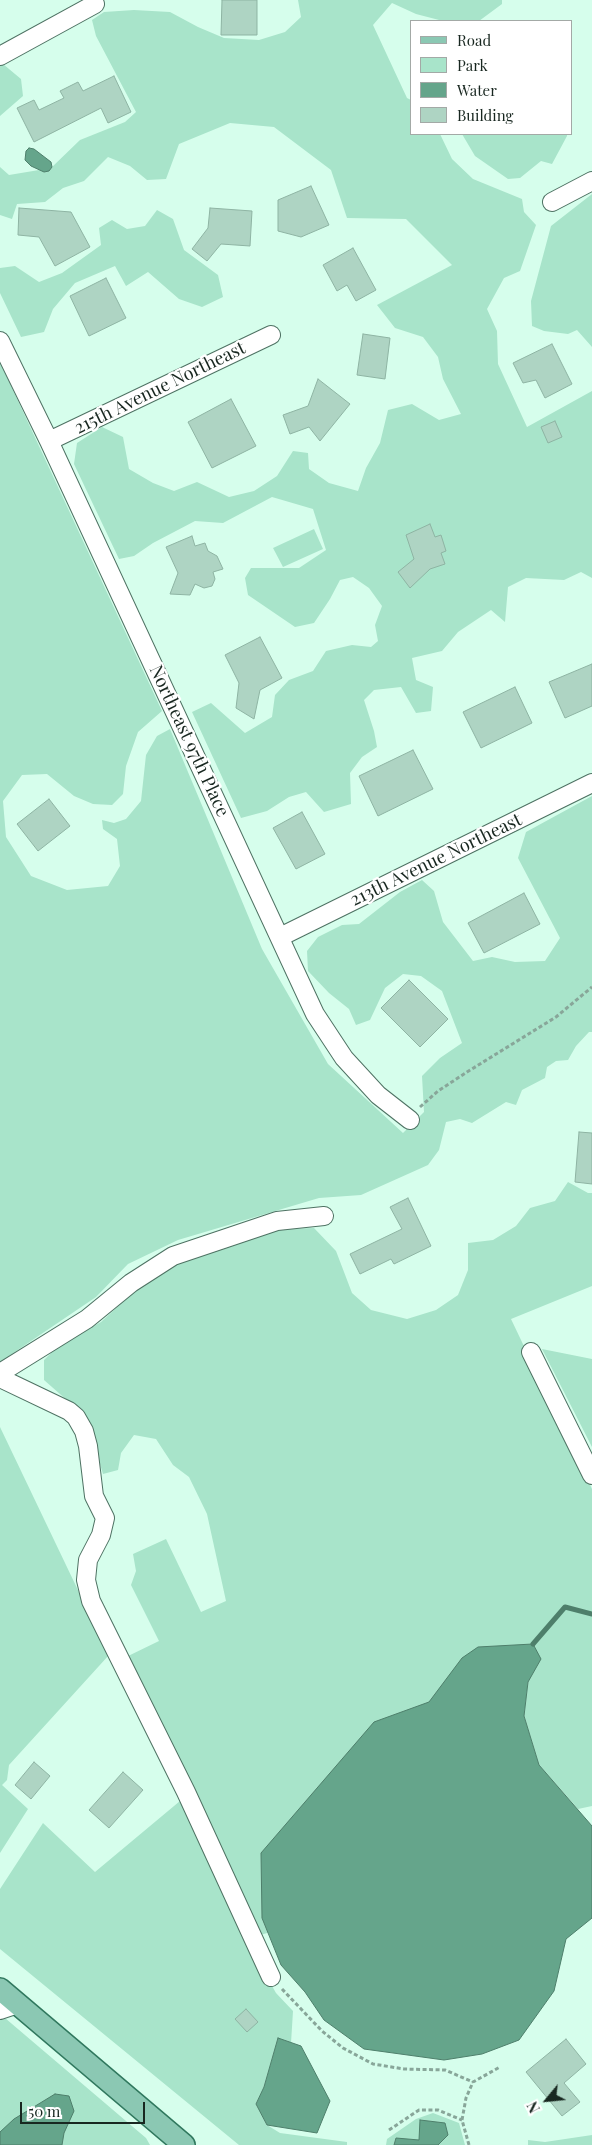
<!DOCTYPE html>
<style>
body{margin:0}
#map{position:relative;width:592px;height:2145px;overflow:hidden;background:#d6feec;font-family:"Playfair Display",serif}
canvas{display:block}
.legend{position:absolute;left:410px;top:20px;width:162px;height:115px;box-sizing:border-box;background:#fff;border:1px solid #a3a9a6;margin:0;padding:6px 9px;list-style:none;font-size:15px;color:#182720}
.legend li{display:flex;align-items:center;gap:10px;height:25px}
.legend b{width:25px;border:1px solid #a3a9a6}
.north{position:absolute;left:522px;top:2075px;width:50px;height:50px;-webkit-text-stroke:4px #fff;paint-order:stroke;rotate:242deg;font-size:14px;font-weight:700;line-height:20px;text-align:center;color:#182720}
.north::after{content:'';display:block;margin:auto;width:18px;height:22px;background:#182720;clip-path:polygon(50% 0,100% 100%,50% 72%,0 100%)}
.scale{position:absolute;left:20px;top:2102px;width:125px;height:22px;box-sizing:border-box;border:2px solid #182720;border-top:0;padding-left:6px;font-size:15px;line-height:18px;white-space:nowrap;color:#182720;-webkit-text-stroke:4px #fff;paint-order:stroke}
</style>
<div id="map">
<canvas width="592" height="2145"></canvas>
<ul class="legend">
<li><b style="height:6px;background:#8bc8b3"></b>Road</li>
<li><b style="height:14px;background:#a8e4ca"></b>Park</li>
<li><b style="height:14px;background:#65a58b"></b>Water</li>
<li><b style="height:14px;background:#aed4c3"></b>Building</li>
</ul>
<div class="north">N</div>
<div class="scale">50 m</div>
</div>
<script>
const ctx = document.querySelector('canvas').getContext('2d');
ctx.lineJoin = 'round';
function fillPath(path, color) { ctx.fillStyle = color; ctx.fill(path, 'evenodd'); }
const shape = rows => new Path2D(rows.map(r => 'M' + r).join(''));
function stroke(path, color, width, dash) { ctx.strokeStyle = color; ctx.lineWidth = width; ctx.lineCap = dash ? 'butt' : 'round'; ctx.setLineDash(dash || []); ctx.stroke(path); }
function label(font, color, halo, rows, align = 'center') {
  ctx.font = font + ' "Playfair Display",serif'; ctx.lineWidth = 4.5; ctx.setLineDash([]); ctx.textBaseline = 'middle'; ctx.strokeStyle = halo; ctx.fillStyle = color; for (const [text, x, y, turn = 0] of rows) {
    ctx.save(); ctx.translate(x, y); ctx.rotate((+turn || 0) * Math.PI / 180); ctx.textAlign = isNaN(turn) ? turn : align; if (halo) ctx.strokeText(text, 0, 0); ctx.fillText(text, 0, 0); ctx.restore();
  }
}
fillPath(shape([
 [298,0,502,0,502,4,479,21,443,21,416,14,392,3,373,25,407,98,411,100,411,134,440,134,452,159,473,179,522,199,524,212,536,225,520,271,504,278,487,309,497,331,498,364,527,427,592,391,592,578,581,572,564,580,526,578,508,587,505,622,491,610,458,632,442,651,412,658,416,680,433,687,431,711,416,713,401,687,374,690,364,700,374,731,377,747,362,757,350,773,351,804,324,812,306,792,289,797,267,811,241,818,192,712,211,703,245,733,272,717,275,695,289,680,313,671,326,651,352,645,371,647,378,641,375,625,382,606,369,588,353,577,340,580,330,599,314,623,295,627,248,595,245,578,251,568,299,568,326,550,313,509,272,497,223,523,195,521,153,543,134,556,119,559,74,464,77,443,102,427,123,437,129,469,153,483,174,491,197,482,229,497,254,491,277,476,293,451,308,453,309,469,329,483,358,491,366,468,380,443,388,410,412,404,439,420,461,414,443,379,438,357,423,337,395,328,377,305,452,265,406,219,347,218,331,170,274,127,230,123,179,144,166,179,147,180,130,166,108,157,84,181,63,188,45,202,17,204,12,219,0,215,0,167,9,175,51,168,80,140,125,122,136,112,96,36,92,20,104,12,134,10,170,12,198,27,224,38,259,40,285,32,301,17],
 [3,64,21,79,23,96,0,116,0,65],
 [462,134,567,134,567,136,552,164,541,161,520,178,508,179,475,156],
 [592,194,592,347,577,330,568,334,544,331,532,326,531,301,551,226],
 [157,210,173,219,184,250,218,275,223,297,202,307,179,299,148,272,126,286,115,266,75,283,53,309,44,332,21,337,0,293,0,268,15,266,39,282,62,273,101,245,99,228,112,220,127,229,145,226],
 [0,362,162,711,138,732,126,766,123,794,112,805,93,804,74,796,47,774,22,775,3,801,6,837,31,876,67,890,108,886,120,866,117,839,103,829,102,820,114,823,126,819,141,801,146,755,157,736,170,729,262,949,328,1064,403,1133,424,1112,422,1076,440,1058,462,1043,442,991,421,976,403,974,385,988,370,1020,356,1025,349,1009,329,993,308,971,307,951,318,937,342,925,359,924,400,892,422,880,434,891,443,922,473,961,492,957,515,962,545,961,560,938,518,858,526,832,592,796,592,1032,589,1032,576,1046,568,1060,556,1061,547,1067,545,1078,522,1090,516,1105,506,1102,472,1123,460,1119,446,1122,439,1150,428,1165,361,1195,319,1198,178,1240,128,1264,96,1297,0,1362],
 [314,529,323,549,283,567,273,548],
 [568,1182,588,1193,592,1193,592,1286,511,1319,592,1489,592,1806,578,1809,539,1765,524,1716,528,1682,271,1932,260,1935,124,1658,159,1641,131,1585,136,1571,133,1554,166,1539,201,1612,226,1601,207,1514,189,1477,173,1465,156,1439,134,1435,121,1453,118,1470,103,1474,85,1416,44,1380,44,1360,56,1348,101,1322,137,1289,174,1263,281,1229,314,1228,336,1251,352,1293,371,1310,407,1319,436,1310,458,1295,468,1270,468,1243,493,1240,516,1226,530,1208,555,1201],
 [542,1349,592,1359,592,1447],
 [0,1427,109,1655,9,1765,7,1780,2,1785,28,1809,0,1853],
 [180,1801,256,1958,276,1993,293,2011,291,2043,278,2039,264,2087,256,2104,267,2125,280,2133,347,2142,347,2145,239,2145,0,1949,0,1889,43,1823,95,1872],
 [5,2018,146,2138,150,2145,0,2145,0,2019],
 [433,2113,459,2123,465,2145,386,2145,387,2139,416,2119],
 [592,2135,592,2145,528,2145,528,2140,545,2142]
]), '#a8e4ca');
const water = shape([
 [29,148,34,149,51,162,52,167,49,171,44,172,31,166,25,160,26,151,29,148],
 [533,1644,541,1659,528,1682,524,1716,539,1765,592,1826,592,1918,566,1939,554,1991,519,2040,482,2054,444,2060,364,2049,324,2020,305,1992,281,1965,262,1918,261,1853,374,1722,429,1702,462,1658,478,1647,533,1644],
 [278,2038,301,2046,330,2101,317,2133,267,2125,256,2104,264,2087,278,2038],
 [55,2094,69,2096,74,2111,64,2133,62,2145,0,2145,0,2132,14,2119,55,2094],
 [420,2120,445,2123,448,2135,438,2145,394,2145,396,2138,419,2140,420,2120]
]);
fillPath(water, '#65a58b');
stroke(water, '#4e7f6b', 1);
stroke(shape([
 [533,1644,565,1607,592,1614]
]), '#4e7f6b', 5);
const building = shape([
 [222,0,257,0,257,35,221,35,222,0],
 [114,76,131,112,108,123,101,108,34,142,17,108,34,100,39,110,64,98,60,91,78,82,83,91,114,76],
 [311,186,329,225,301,237,278,231,278,200,311,186],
 [19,208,71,212,90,247,55,266,39,237,18,235,19,208],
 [210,208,252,211,250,246,221,244,207,261,192,249,208,228,210,208],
 [353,248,376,290,356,301,347,285,337,291,323,265,353,248],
 [106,278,126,318,89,336,70,296,106,278],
 [363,334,390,338,385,379,357,375,363,334],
 [552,344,572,384,545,398,536,380,523,383,513,363,552,344],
 [318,379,350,404,320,441,309,427,290,434,283,415,308,406,318,379],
 [231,399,256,446,212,468,188,422,231,399],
 [555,421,562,437,548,443,541,427,555,421],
 [430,524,435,537,441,535,446,551,441,553,445,564,430,569,410,588,398,572,414,559,406,535,430,524],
 [192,536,195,546,205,543,208,551,217,556,223,569,213,572,215,579,212,586,204,588,195,584,190,595,170,594,178,573,166,547,192,536],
 [260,637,282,678,260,690,254,719,236,708,239,683,225,655,260,637],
 [592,664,592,706,565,718,549,682,592,664],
 [515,687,532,723,481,748,463,712,515,687],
 [413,750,433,789,378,816,359,776,413,750],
 [49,799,70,826,38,851,17,824,49,799],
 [302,812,325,854,296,869,273,828,302,812],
 [524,893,540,924,484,953,468,923,524,893],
 [409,980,448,1019,420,1047,381,1008,409,980],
 [579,1132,592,1133,592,1184,575,1182,579,1132],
 [408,1198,431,1246,394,1264,391,1259,360,1274,350,1254,402,1229,390,1207,408,1198],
 [34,1762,50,1776,31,1799,15,1785,34,1762],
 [123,1772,143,1790,109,1828,89,1810,123,1772],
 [246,2009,258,2022,247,2032,235,2019,246,2009],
 [566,2039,586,2064,564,2083,580,2102,562,2116,526,2072,566,2039]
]);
fillPath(building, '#aed4c3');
stroke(building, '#8eb4a3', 1);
const minor = shape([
 [0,56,95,4],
 [552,202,592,181],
 [0,341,49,441,315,1014,344,1058,378,1095,410,1120],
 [49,441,271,335],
 [280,937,592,783],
 [531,1352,592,1475],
 [0,1373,87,1319,131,1283,173,1256,277,1221,324,1216],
 [0,1378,69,1411,76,1417,84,1431,88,1446,94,1496,105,1518,101,1535,88,1560,86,1580,91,1601,186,1792,271,1977],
 [0,2010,18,2004]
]);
const major = shape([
 [0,1989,184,2145]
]);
stroke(minor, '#4e7263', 20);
stroke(major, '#30785e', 24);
stroke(shape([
 [420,1107,438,1091,467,1072,556,1017,592,987],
 [282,1989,322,2031,343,2048,373,2064,404,2069,445,2070,473,2082],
 [389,2130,419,2110,438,2110,462,2120],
 [469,2145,462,2120,466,2098,473,2082,500,2067]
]), '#88a699', 3, [4, 2.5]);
stroke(minor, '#fff', 18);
stroke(major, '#8bc8b3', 21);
label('18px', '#182720', '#fff', [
 ["215th Avenue Northeast",160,388,-26],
 ["Northeast 97th Place",189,741,65],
 ["213th Avenue Northeast",436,860,-26]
]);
</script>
